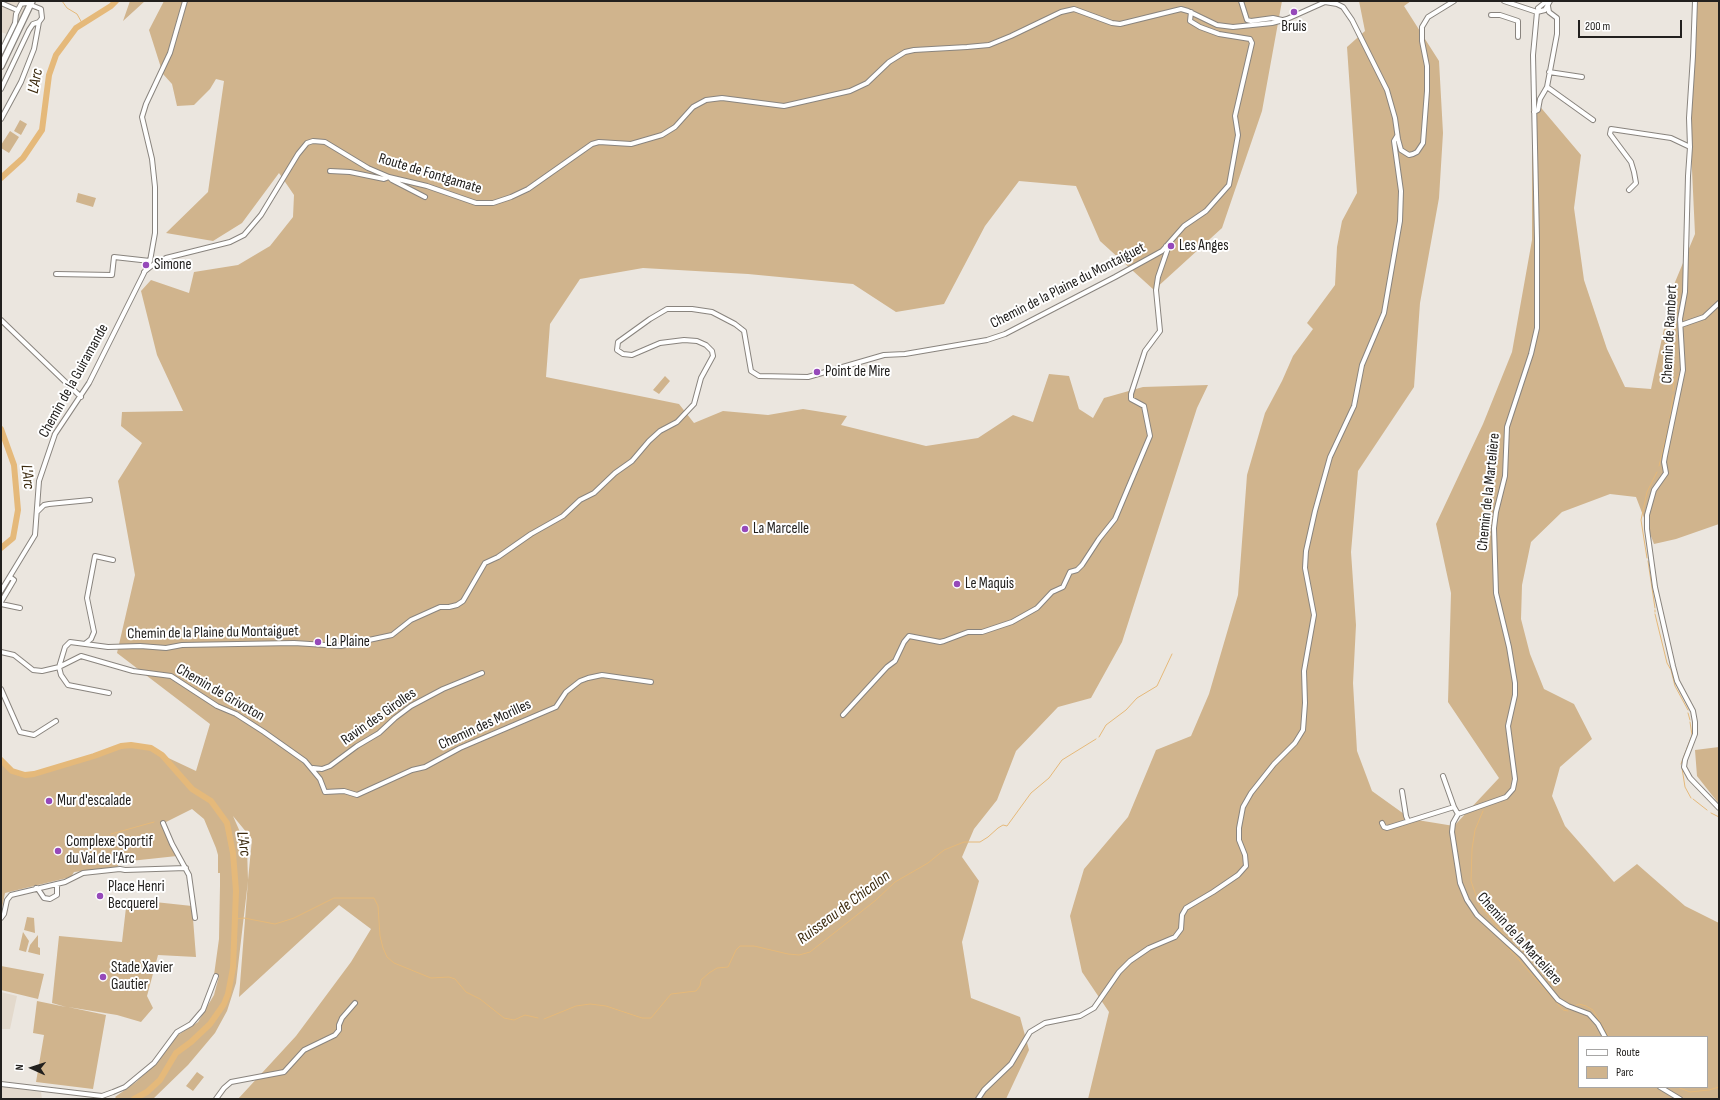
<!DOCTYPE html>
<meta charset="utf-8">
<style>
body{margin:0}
#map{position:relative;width:1720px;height:1100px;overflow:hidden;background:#ebe6df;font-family:"Sofia Sans Condensed",sans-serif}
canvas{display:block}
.frame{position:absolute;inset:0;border:2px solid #22201e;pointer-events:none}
.legend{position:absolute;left:1578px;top:1036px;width:130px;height:52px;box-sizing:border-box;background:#fff;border:1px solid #a7a6a5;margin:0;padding:5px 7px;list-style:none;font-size:12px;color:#22201e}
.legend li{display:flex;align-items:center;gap:8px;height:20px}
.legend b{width:20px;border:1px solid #a7a6a5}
.north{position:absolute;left:12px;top:1048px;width:40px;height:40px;-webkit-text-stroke:3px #fff;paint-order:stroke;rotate:273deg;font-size:11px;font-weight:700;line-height:16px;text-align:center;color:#22201e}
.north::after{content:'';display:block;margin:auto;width:14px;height:18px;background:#22201e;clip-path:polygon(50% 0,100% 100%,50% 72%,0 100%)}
.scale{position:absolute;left:1578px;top:20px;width:104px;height:18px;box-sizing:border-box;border:2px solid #22201e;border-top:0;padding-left:5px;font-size:12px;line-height:14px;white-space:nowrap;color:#22201e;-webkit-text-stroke:3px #fff;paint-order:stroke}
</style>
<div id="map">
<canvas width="1720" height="1100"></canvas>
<div class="frame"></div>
<ul class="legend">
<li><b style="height:5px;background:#fff"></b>Route</li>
<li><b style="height:11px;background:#d0b48d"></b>Parc</li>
</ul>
<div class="north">N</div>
<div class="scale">200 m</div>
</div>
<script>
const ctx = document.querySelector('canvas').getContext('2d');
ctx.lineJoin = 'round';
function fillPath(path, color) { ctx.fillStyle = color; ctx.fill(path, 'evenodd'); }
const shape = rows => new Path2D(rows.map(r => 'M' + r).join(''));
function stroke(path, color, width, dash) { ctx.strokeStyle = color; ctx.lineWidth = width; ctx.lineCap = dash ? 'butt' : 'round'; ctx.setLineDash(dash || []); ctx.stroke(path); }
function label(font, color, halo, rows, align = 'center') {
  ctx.font = font + ' "Sofia Sans Condensed",sans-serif'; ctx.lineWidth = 4; ctx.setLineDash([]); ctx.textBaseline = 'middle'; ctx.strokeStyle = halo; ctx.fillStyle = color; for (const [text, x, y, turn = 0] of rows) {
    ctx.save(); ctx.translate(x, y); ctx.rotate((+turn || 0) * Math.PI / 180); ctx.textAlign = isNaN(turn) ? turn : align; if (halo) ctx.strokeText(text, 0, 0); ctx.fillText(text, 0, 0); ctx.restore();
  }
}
fillPath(shape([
 [1,1,27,1,12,36,1,32],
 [1,992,17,996,10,1029,1,1029],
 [1,1086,41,1092,42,1099,1,1099]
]), '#e3d9cc');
fillPath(shape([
 [130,1,145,1,123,21],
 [164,1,1282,1,1262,111,1222,228,1154,290,1100,241,1076,186,1019,181,985,226,944,304,896,312,853,284,748,274,643,268,580,279,550,324,546,377,679,404,694,423,723,411,768,415,803,409,847,416,841,425,926,446,978,438,1013,415,1033,422,1049,374,1069,376,1079,409,1093,418,1104,398,1143,387,1208,385,1197,408,1122,642,1091,698,1058,707,1016,751,997,800,974,829,962,857,979,881,962,942,971,998,1020,1017,1029,1050,1006,1099,238,1099,296,1036,351,962,371,929,339,905,239,997,248,881,236,983,227,1011,215,1033,188,1065,153,1099,117,1099,115,1097,136,1082,154,1065,178,1035,198,1022,214,995,219,976,214,975,219,939,220,885,220,873,218,873,218,855,216,848,204,819,192,809,164,823,177,856,121,862,117,867,74,872,71,877,5,893,1,913,1,760,12,771,17,774,34,774,94,756,117,747,131,745,151,748,162,755,196,771,210,724,117,653,135,575,118,481,142,443,121,426,122,412,183,411,157,355,141,291,151,280,189,293,194,272,238,265,270,246,293,217,294,195,279,173,242,223,213,241,166,233,208,192,224,81,216,79,210,89,194,105,177,106,172,84,163,74,149,30],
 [233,816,252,839,248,880,247,848],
 [1359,1,1411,1,1404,6,1439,61,1443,133,1439,198,1420,303,1414,387,1358,471,1351,552,1356,625,1353,683,1357,751,1372,791,1411,819,1454,826,1499,778,1448,702,1451,593,1436,524,1483,424,1512,352,1532,240,1532,158,1537,103,1581,155,1574,208,1584,280,1607,349,1625,387,1651,389,1673,287,1695,234,1690,127,1697,1,1719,1,1719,524,1676,539,1654,544,1636,497,1610,494,1562,512,1531,542,1522,585,1521,619,1530,654,1544,689,1574,704,1592,739,1560,767,1552,796,1565,826,1614,882,1637,864,1685,906,1719,923,1719,1099,1088,1099,1109,1012,1082,972,1070,916,1084,869,1128,817,1156,750,1191,736,1209,694,1238,595,1247,475,1265,413,1282,381,1293,356,1313,329,1307,323,1335,285,1337,247,1342,221,1357,193,1347,47,1365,31],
 [1579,1037,1707,1037,1707,1087,1579,1087],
 [20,120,27,124,21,135,14,131],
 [10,131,19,137,9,153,1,148,1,145],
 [78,193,96,198,93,207,76,202],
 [665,376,670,381,659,394,653,390],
 [1719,747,1719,804,1697,776,1695,750],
 [127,899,192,906,196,957,158,955,147,996,153,1008,141,1022,117,1015,68,1007,106,1015,93,1089,36,1082,44,1035,33,1033,37,1001,66,1007,52,1003,59,936,122,942],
 [27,917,34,918,35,933,24,930],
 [23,932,29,941,26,952,19,950],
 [38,935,38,947,40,948,40,955,28,952,30,945],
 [1,966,44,974,38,999,1,990],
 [197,1072,204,1077,193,1091,186,1086]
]), '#d0b48d');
stroke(shape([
 [62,1,67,8,77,14,82,23],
 [1673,391,1674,382,1680,373],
 [1670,418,1673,395],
 [1659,466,1670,420],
 [1647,558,1641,520,1647,492,1657,472],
 [1648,561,1655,608],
 [1655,610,1655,612],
 [1655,614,1667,663,1671,670,1675,686,1688,710],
 [1688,713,1690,720],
 [1099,737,1106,725,1126,710,1137,698,1157,686,1172,654],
 [1681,764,1692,735,1690,722],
 [1682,768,1685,787,1691,798],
 [1693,799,1707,810],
 [1483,811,1475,830,1472,849,1471,881,1479,904,1503,934],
 [1711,813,1719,817],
 [111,834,154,822],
 [235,919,244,918,275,924,294,918,334,898,374,898,378,906,380,936,383,948,387,957,394,963,431,978,449,977,455,979,466,992,480,999,504,1018,514,1020,525,1015,538,1018],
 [1503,942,1563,1010,1568,1011],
 [1575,1006,1579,1004,1586,1006,1593,1010,1609,1037],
 [544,1019,576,1006,590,1004,606,1006,642,1018,651,1018,671,994,696,991,700,986,701,980,709,973,717,968,728,967,736,950,740,946,754,946,788,954,799,955,810,952,876,900,895,882,928,863,944,850,964,842,980,842,988,837,998,828,1003,825,1007,826,1031,793,1049,778,1062,760,1096,739],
 [1677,1087,1690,1092,1709,1090,1719,1087]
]), '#e5b97a', 1);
stroke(shape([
 [1,178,23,158,42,130,49,75,56,55,76,28,111,6,116,1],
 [1,429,14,465,18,510,13,538,1,548],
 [1,760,12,771,25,775,34,774,94,756,121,746,131,745,151,748,162,755,192,789,211,801,227,823,233,853,236,891,233,968,228,994,224,1004,210,1024,191,1042,176,1053,160,1080,147,1092,134,1099]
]), '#e5b97a', 6);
const minor = shape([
 [1241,1,1247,20,1251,21,1273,18,1282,20],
 [1504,1,1537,12],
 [1695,1,1693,56,1689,118,1690,147,1688,176,1685,292,1680,319,1683,370,1665,456,1664,462,1666,473,1654,490,1647,515,1647,529,1655,587,1673,666,1677,681,1693,711,1695,722,1695,734,1685,760,1684,767,1690,778,1719,808],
 [1,3,17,10],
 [1538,8,1547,1],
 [1539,8,1537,12,1533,55,1537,239,1537,328,1531,354,1507,427,1505,476,1496,512,1494,528,1496,593,1509,647,1515,683,1515,695,1508,726,1515,779,1513,789,1506,797,1458,814,1453,823,1452,832,1460,883,1467,900,1477,915,1522,956,1558,1000,1568,1006,1589,1014,1598,1024,1605,1037],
 [1537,12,1545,10,1550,1],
 [1491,15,1500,15,1518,21,1518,37],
 [1,52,15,23,16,14,21,4,26,3,41,9,42,18,39,22],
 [1549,72,1582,77],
 [1547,87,1593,120],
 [1,89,29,30,33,24,39,22],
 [1534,112,1538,110,1540,99,1547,87,1557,34,1557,18,1549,12,1548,6],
 [1,119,21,82,34,49,39,22],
 [330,171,350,172,384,179,389,177,392,180,425,197],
 [1629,190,1636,183,1634,172,1631,162,1610,134,1611,129,1671,138,1690,147],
 [144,272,154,264,166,258,230,242,244,235,261,215,298,154,307,143,313,141,325,142,368,168,389,177,427,186,476,203,493,203,511,197,528,189,592,144,599,142,631,144,662,135,675,127,693,107,706,100,722,98,784,106,850,91,867,83,889,62,905,52,914,50,967,47,989,45,1011,36,1061,12,1074,9,1112,23,1120,24,1181,9,1188,11,1217,25,1233,27,1272,23,1287,19,1325,2,1337,4,1343,7,1352,20,1387,90,1395,118,1398,139,1401,150,1409,155,1413,154,1417,152,1423,143,1427,91,1427,66,1422,41,1422,27,1428,17,1454,1],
 [56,274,112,275,114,257,150,261],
 [1,320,81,397],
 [1681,325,1704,317,1719,303],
 [37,512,44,505,49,504,90,500],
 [1,591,35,535,39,481,55,434,89,383,150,261,155,233,155,187,152,159,142,117,146,104,170,53,185,1],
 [1,602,14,580,10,577],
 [1,604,20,608],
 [86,643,91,639,94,632,87,598,95,556,113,560],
 [1,652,14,655,33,670,42,671,59,667,65,647,70,642,108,647,140,646,166,648,182,645,294,643,341,646,392,635,411,620,440,607,449,607,457,605,463,601,485,563,498,557,531,534,563,516,580,500,594,493,615,473,632,461,649,441,660,431,677,422,694,404,701,378,713,356,712,351,706,345,697,341,684,340,660,343,632,355,623,354,617,350,618,342,650,319,667,309,692,309,712,312,735,324,744,331,751,371,759,376,808,377,884,355,905,354,987,340,1005,334,1115,277,1162,251,1184,226,1206,211,1229,185,1238,135,1235,116,1252,43,1250,39,1219,34,1200,27,1190,21,1191,12],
 [1,689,20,732,34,735,56,721],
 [109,693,68,685,61,675,59,667,81,656,133,671,171,676,217,706,236,714,264,732,305,761,320,779,325,792,344,791,357,795,412,770,425,767,460,748,556,707,566,692,580,681,588,678,602,675,651,682],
 [843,715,887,667,895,661,904,642,909,636,940,642,944,641,968,632,982,632,1012,622,1037,608,1052,592,1063,587,1070,572,1077,570,1082,565,1099,539,1115,519,1150,436,1144,406,1131,399,1131,394,1145,351,1160,331,1156,290,1158,277,1168,248,1166,246],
 [313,768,322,769,330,766,357,746,379,733,395,718,411,706,443,689,482,673],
 [1443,776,1454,807],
 [1402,791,1406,816,1408,821],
 [163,823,172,844,189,875,195,918],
 [1382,823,1384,827,1387,828,1454,807,1458,814],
 [36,888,38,889,44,898,50,899,57,895,57,884],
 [1,918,4,914,7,900,11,895,65,882,83,873,120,869,125,870,186,868],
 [1,1084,102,1096,113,1092,125,1087,154,1063,177,1032,191,1024,203,1010,216,976],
 [1660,1087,1680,1099],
 [216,1099,224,1088,231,1082,284,1072,304,1050,335,1035,339,1030,339,1025,342,1018,355,1003],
 [978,1099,984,1090,1011,1064,1030,1032,1045,1023,1080,1016,1094,1008,1119,972,1130,961,1149,948,1175,937,1181,929,1182,915,1186,908,1213,892,1238,875,1246,866,1245,855,1239,840,1239,828,1243,807,1251,793,1274,764,1295,743,1303,730,1305,703,1304,671,1314,615,1305,568,1306,551,1315,511,1330,457,1354,406,1362,365,1384,313,1400,221,1401,191,1394,141,1397,136]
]);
const major = shape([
 [1,66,32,1]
]);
stroke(minor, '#89847e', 6);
stroke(major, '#89847e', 8);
stroke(minor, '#fff', 4);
stroke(major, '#fff', 5.5);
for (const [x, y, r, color] of [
 [1294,12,4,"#9649ba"],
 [1171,246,4,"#9649ba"],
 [146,265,4,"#9649ba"],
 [817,372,4,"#9649ba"],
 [745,529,4,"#9649ba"],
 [957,584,4,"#9649ba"],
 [318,642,4,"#9649ba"],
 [49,801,4,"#9649ba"],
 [58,851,4,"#9649ba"],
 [100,896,4,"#9649ba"],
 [103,977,4,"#9649ba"]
]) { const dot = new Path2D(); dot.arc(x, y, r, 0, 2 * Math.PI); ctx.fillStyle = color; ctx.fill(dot); stroke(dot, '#fff', 1.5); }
label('15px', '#22201e', '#fff', [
 ["Bruis",1294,27,"center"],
 ["Les Anges",1179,246],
 ["Simone",154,265],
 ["Point de Mire",825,372],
 ["La Marcelle",753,529],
 ["Le Maquis",965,584],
 ["La Plaine",326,642],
 ["Mur d'escalade",57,801],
 ["Complexe Sportif",66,842],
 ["du Val de l'Arc",66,859],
 ["Place Henri",108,887],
 ["Becquerel",108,904],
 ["Stade Xavier",111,968],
 ["Gautier",111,985]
], 'left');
label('15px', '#22201e', '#fff', [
 ["Route de Fontgamate",430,174,17],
 ["Chemin de la Plaine du Montaiguet",1068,286,-27],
 ["Chemin de Rambert",1670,334,-87],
 ["Chemin de la Guiramande",74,381,-61],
 ["Chemin de la Martelière",1489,492,-84],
 ["Chemin de la Plaine du Montaiguet",213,633,-1],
 ["Chemin de Grivoton",220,693,30],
 ["Ravin des Girolles",379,717,-35],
 ["Chemin des Morilles",485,725,-25],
 ["Chemin de la Martelière",1519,939,48]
]);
label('italic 16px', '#3c2a0e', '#fff', [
 ["L'Arc",36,81,-79],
 ["L'Arc",27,477,83],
 ["L'Arc",243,844,81],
 ["Ruisseau de Chicalon",844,908,-37]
]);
</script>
